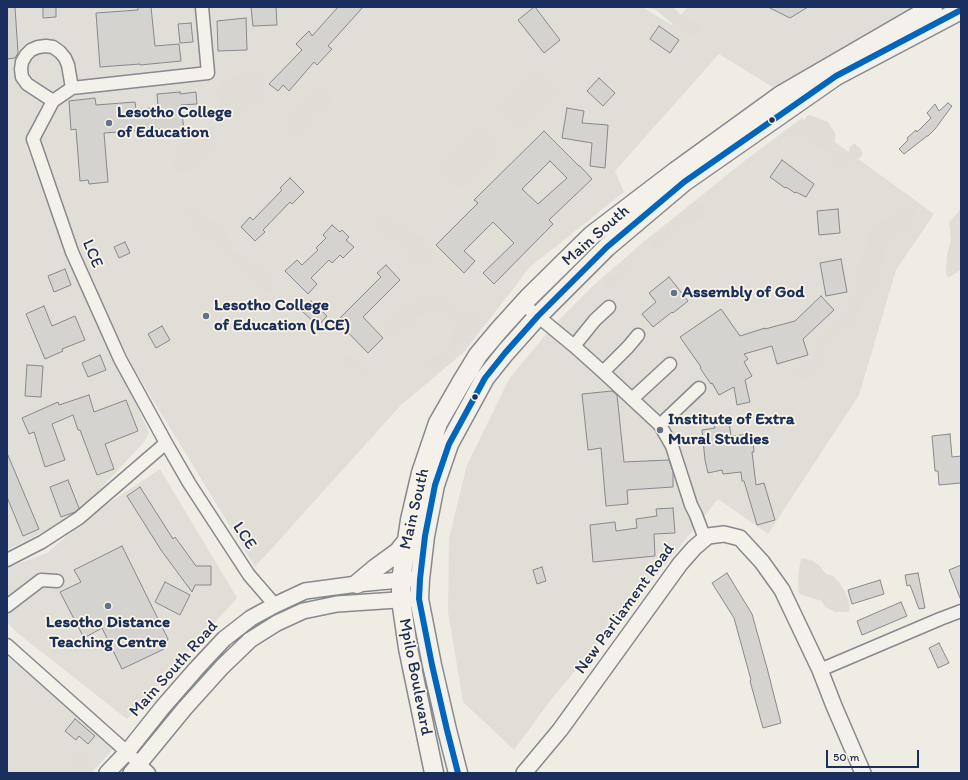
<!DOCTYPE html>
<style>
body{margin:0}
#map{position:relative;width:968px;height:780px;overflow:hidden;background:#efece4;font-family:Itim,sans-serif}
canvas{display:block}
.frame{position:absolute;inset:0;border:8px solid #1b2f5e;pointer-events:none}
.scale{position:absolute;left:826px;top:750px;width:93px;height:18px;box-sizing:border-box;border:2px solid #1b2f5e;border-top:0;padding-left:5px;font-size:12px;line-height:14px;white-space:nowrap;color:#1b2f5e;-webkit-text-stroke:3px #fcf5e5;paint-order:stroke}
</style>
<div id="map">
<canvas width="968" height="780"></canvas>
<div class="frame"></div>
<div class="scale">50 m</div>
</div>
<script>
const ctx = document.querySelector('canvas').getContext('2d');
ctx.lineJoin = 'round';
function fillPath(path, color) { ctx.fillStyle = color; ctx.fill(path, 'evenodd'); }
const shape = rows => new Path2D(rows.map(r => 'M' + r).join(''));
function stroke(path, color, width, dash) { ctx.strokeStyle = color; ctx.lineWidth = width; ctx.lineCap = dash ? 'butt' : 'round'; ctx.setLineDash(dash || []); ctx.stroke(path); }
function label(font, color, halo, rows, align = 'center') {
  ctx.font = font + ' Itim,sans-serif'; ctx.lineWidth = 3.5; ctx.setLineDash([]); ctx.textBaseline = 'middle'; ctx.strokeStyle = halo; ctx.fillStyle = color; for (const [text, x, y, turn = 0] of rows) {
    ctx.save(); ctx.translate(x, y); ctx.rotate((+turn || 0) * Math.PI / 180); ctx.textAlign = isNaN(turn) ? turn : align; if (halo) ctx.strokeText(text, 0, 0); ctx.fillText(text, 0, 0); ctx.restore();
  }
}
fillPath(shape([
 [7,7,642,7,672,25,688,7,916,7,779,91,719,54,615,171,624,192,530,267,464,352,401,405,255,567,134,369,77,252,40,138,26,145,69,254,149,433,144,442,104,485,79,514,7,550],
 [802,118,934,214,896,270,859,395,768,534,718,499,665,565,553,697,514,750,463,702,448,612,449,538,467,465,509,379,552,327,595,284,641,244,747,159],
 [160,469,237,598,127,719,16,632,7,622,7,568,47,553,94,513],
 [7,656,115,747,91,773,7,773]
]), '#e0ded7');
fillPath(shape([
 [647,7,673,7,683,17,691,21,696,21,701,26,702,33,698,37,692,36,686,29,682,29,676,26,669,21,656,10],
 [244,70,248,74,250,74,251,73,253,74,258,72,262,73,261,80,263,86,264,93,262,101,251,104,248,107,245,112,241,116,227,120,221,117,217,113,218,109,221,106,218,96,220,85,225,79,237,76,241,74],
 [536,71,559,95,519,134,496,110],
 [317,88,326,89,331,94,332,104,325,109,313,114,309,132,299,139,289,130,285,114,301,106,306,96,311,90],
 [810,115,828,122,835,133,835,150,842,154,845,155,849,151,850,147,854,143,860,148,863,153,861,157,850,163,844,170,838,172,834,168,829,154,823,149,813,146,811,139,804,136,795,139,787,139,784,134,790,131,793,128,803,122,807,116],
 [211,127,215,127,215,133,216,139,214,149,210,153,206,155,199,165,187,172,182,173,174,169,172,162,176,156,176,147,182,138,187,135,192,130,199,130],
 [479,127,502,151,462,190,439,166],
 [702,202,707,207,704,216,700,219,692,224,682,227,673,235,666,239,662,250,652,250,650,244,653,239,659,237,681,217],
 [197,207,203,218,209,220,218,221,222,225,227,233,228,242,231,250,235,253,239,253,243,256,248,258,270,275,274,280,273,288,269,293,265,293,263,289,258,286,254,280,251,279,245,270,228,258,225,254,221,253,220,251,217,246,202,236,197,230,192,222,185,216,184,214,187,210,190,210,191,208],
 [912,207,917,214,909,228,902,234,891,236,885,246,885,256,881,274,877,283,869,290,862,303,855,324,828,340,822,361,813,377,800,381,792,376,798,365,813,359,815,342,824,329,838,319,844,312,850,301,855,297,857,275,862,256,867,247,868,229,876,222,886,219,896,212],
 [961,209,961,269,959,271,948,278,946,274,947,254,951,240,949,222],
 [377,217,391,217,413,233,421,236,427,246,430,255,429,261,424,264,411,261,403,247,394,241,378,234,374,224],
 [62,237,90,303,86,303,85,298,80,295,76,289,75,279,72,271,68,268,62,265,63,260,64,252,61,244],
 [631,261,638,262,638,266,629,269,622,280,619,286,609,289,604,285,608,277,619,272,626,264],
 [301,295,302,298,302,302,300,307,300,311,309,320,307,324,301,322,295,315,294,312,293,304,296,297],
 [425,296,439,296,456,310,468,311,477,313,482,320,479,325,477,328,471,330,464,342,454,346,449,352,442,364,437,367,431,367,425,363,428,358,433,356,439,356,443,354,448,349,450,344,455,321,448,312,443,308,438,308,422,317,418,317,416,319,406,330,390,336,384,330,383,323,389,316,397,312,407,305,413,299],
 [350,355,356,358,361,363,366,371,368,373,371,374,373,378,372,381,364,378,358,371,347,364,344,360,344,357],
 [801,558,811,560,819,565,826,574,833,576,839,582,847,595,850,605,849,612,835,612,825,607,822,601,799,594,798,584,799,570],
 [81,749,85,749,88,753,87,761,83,768,83,772,82,773,68,773,72,764,75,755,78,750]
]), '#e0ddd7');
const building = shape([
 [7,7,15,7,18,53,15,58,7,59,7,7],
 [43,7,56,7,56,17,43,18,43,7],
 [138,7,151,7,155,46,179,44,181,61,140,65,140,64,100,67,96,13,138,10,138,7],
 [251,7,276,7,277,25,253,26,251,7],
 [338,7,363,7,328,46,332,49,317,65,314,62,289,91,283,85,278,91,269,84,302,50,296,44,309,31,312,36,338,7],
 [534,7,535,7,560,40,544,53,518,20,534,7],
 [768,7,808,7,790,18,768,7],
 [246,18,247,50,218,51,217,21,246,18],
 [191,23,193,42,180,43,178,24,191,23],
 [659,26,679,40,670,53,650,39,659,26],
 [599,78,615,93,603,106,587,91,599,78],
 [180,92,180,94,196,92,197,104,181,105,184,130,161,132,160,129,104,133,108,182,89,184,88,180,80,181,76,129,71,130,69,101,95,98,96,105,135,102,136,110,158,107,157,94,180,92],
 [948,103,952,106,935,129,928,136,927,136,904,154,899,149,908,140,907,138,916,130,917,132,931,118,927,113,935,104,939,111,948,103],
 [567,108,584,111,582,123,608,125,605,168,590,166,592,143,562,138,567,108],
 [544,131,579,166,580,166,592,179,549,220,553,224,494,284,483,273,514,243,493,222,464,251,475,261,464,273,436,245,478,203,474,200,544,131],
 [550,161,567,178,538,204,522,189,550,161],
 [782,160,814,184,806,197,796,192,795,193,786,187,785,188,770,177,782,160],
 [290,178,304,192,292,204,290,202,263,230,265,232,255,241,241,227,250,217,253,220,282,190,280,188,290,178],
 [838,209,840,233,819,235,817,211,838,209],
 [332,225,340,232,342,230,349,237,346,240,354,247,343,258,340,255,332,263,329,260,311,278,317,284,308,294,285,271,297,260,302,265,318,250,316,248,326,238,323,235,332,225],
 [125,242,130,253,119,258,114,247,125,242],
 [841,259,847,292,826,296,820,263,841,259],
 [386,265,400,280,363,317,383,338,368,353,337,321,381,277,377,273,386,265],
 [65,269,71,285,54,292,48,276,65,269],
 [669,277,688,301,673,313,672,312,653,327,642,314,656,302,649,293,669,277],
 [821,296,834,310,803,339,808,355,777,364,772,346,744,354,748,359,744,362,752,376,745,380,750,402,737,405,734,387,719,395,712,383,711,384,700,368,701,367,680,337,721,309,740,336,765,328,765,329,795,321,821,296],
 [311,301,327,316,318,326,302,311,311,301],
 [44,306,52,326,75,316,85,340,62,349,63,351,45,359,26,314,44,306],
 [162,326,170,340,156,348,148,334,162,326],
 [100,355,106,370,88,377,82,363,100,355],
 [27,365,43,366,41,397,25,396,27,365],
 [612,391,617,395,624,462,669,460,673,472,673,487,627,490,628,504,606,506,601,448,588,450,582,394,612,391],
 [89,395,94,412,126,400,138,431,105,444,114,469,97,475,80,430,78,430,73,415,52,424,65,460,45,467,34,432,29,434,22,418,58,402,59,405,89,395],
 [729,421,731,436,752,434,754,452,752,452,756,485,764,483,775,520,757,525,744,481,742,481,741,472,723,474,722,470,708,473,705,460,702,430,715,428,714,424,729,421],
 [950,434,952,457,961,456,961,483,939,485,938,471,935,471,932,436,950,434],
 [7,453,39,529,23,536,7,497,7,453],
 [68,480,79,508,75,512,61,517,50,487,68,480],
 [140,487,173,539,175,537,196,566,211,566,211,585,195,585,192,592,161,550,127,496,140,487],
 [673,508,675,533,654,534,655,556,593,562,590,525,615,522,616,531,637,528,636,519,657,516,656,509,673,508],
 [122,546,168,639,164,649,122,669,102,628,84,638,60,592,81,582,74,570,122,546],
 [961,565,961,598,960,598,949,570,961,565],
 [542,567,546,581,537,584,533,570,542,567],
 [727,573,752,614,767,668,781,723,763,728,750,681,751,680,734,618,712,583,727,573],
 [918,573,925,608,919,609,910,585,907,586,905,575,918,573],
 [880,580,884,594,852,604,848,590,880,580],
 [165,582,190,595,180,615,155,602,165,582],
 [901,602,907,616,862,635,857,621,901,602],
 [939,643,949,663,938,668,929,648,939,643],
 [75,719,95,736,88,744,79,736,76,740,65,731,75,719]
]);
fillPath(building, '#d5d3d0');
stroke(building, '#86898e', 1);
const minor = shape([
 [202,7,208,73,72,88,53,101,33,139,72,252,120,359,166,443,189,483,249,575,275,605],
 [53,101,27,84,22,77,21,69,22,62,26,55,31,50,38,47,46,46,53,47,60,52,65,58,68,65,72,88],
 [523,304,574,346,603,372,660,425,672,446,691,505,696,515,705,539],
 [574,346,595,320,609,307],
 [603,372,628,347,638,335],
 [632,399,670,364],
 [660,425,699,388],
 [7,560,42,542,79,518,166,443],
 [7,606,41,580,57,581],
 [7,645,127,752,149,773],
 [820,670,940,619,961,611]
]);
const major = shape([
 [107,773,127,752,162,708,196,669,224,639,251,618,275,605,305,591,357,584,411,579],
 [131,773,139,764,185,708,222,667,250,640,277,623,303,611,337,604,412,599],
 [524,773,560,730,680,564,694,548,708,536,724,534,740,538,762,562,782,590,820,670,834,706,863,773]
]);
const highway = shape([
 [357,584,376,568,398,552,406,542],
 [434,773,408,648,401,600,401,580,410,520,421,473,438,423,461,383,478,355,499,330,528,298,592,235,676,171,781,95,933,7],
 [458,773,447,730,432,665,419,599,420,579,425,536,435,485,449,444,485,378,505,353,538,316,607,247,684,182,836,76,961,10]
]);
stroke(minor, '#86898e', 15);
stroke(major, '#86898e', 18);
stroke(highway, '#86898e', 21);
stroke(minor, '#f4f1eb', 12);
stroke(major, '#f4f1eb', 15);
stroke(highway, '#f4f1eb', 18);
stroke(shape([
 [458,773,447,730,432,665,419,599,420,579,425,536,435,485,449,444,485,378,505,353,538,316,607,247,684,182,836,76,961,10]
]), '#0065bd', 6);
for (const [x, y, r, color] of [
 [772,120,3.5,"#1b2f5e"],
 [109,123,4,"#65718d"],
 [674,293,4,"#65718d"],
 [206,316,4,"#65718d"],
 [475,397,3.5,"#1b2f5e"],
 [660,430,4,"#65718d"],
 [108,606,4,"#65718d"]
]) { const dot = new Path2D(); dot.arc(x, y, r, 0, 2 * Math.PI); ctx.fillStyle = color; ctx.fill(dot); stroke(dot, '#fcf5e5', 1.5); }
label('bold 17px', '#1b2f5e', '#fcf5e5', [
 ["Lesotho College",117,113],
 ["of Education",117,133],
 ["Assembly of God",682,293],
 ["Lesotho College",214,306],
 ["of Education (LCE)",214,326],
 ["Institute of Extra",668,420],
 ["Mural Studies",668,440],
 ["Lesotho Distance",108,623,"center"],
 ["Teaching Centre",108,643,"center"]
], 'left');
label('17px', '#1b2f5e', '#fcf5e5', [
 ["Main South",596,236,-41],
 ["LCE",92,254,67],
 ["Main South",415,509,-77],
 ["LCE",244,536,57],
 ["New Parliament Road",625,609,-54],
 ["Main South Road",174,669,-48],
 ["Mpilo Boulevard",415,677,79]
]);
</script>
